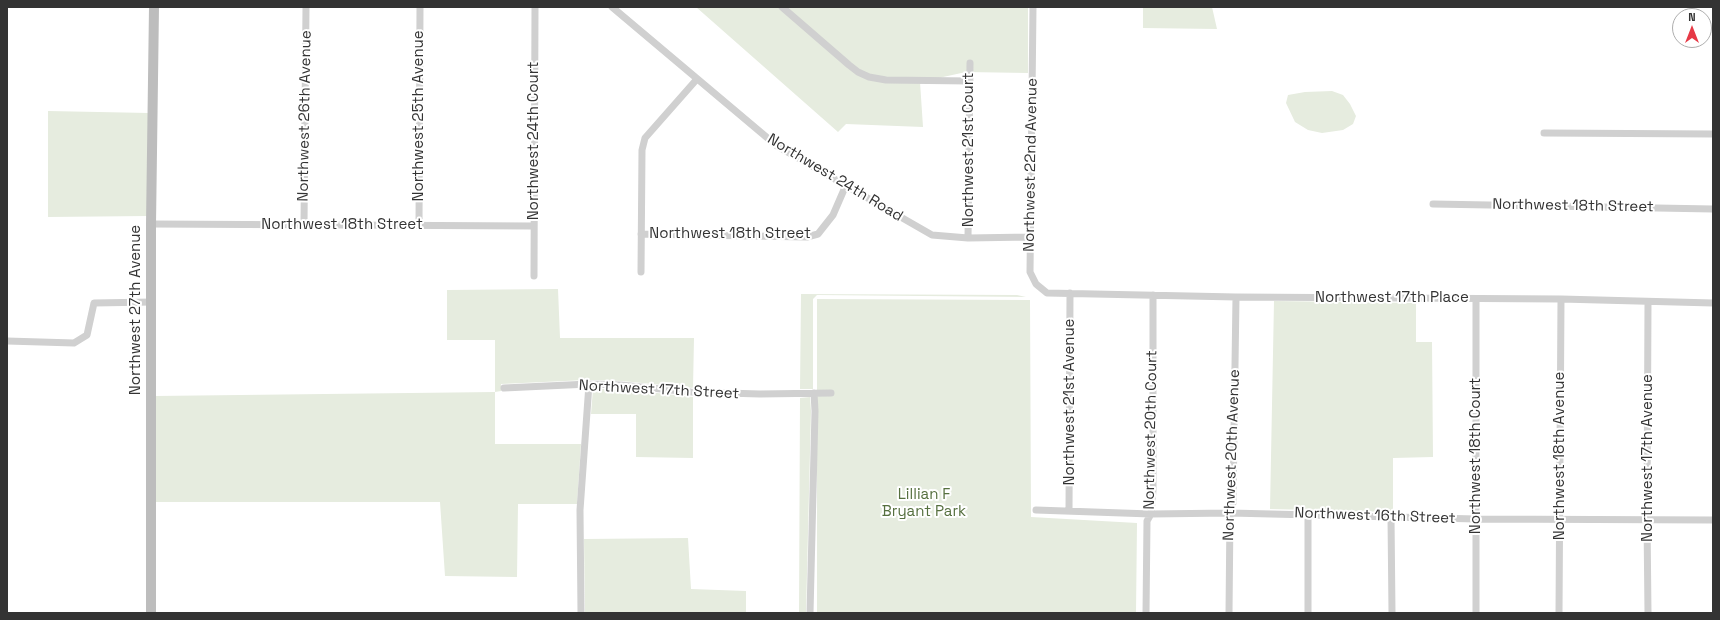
<!DOCTYPE html>
<style>
body{margin:0}
#map{position:relative;width:1720px;height:620px;overflow:hidden;background:#fff;font-family:"Space Grotesk",sans-serif}
canvas{display:block}
.frame{position:absolute;inset:0;border:8px solid #333;pointer-events:none}
.north{position:absolute;left:1672px;top:8px;width:40px;height:40px;box-sizing:border-box;background:#fff;border:1px solid #adadad;border-radius:50%;rotate:0deg;font-size:11px;font-weight:700;line-height:16px;text-align:center;color:#333}
.north::after{content:'';display:block;margin:auto;width:14px;height:18px;background:#e63946;clip-path:polygon(50% 0,100% 100%,50% 72%,0 100%)}
</style>
<div id="map">
<canvas width="1720" height="620"></canvas>
<div class="frame"></div>
<div class="north">N</div>
</div>
<script>
const ctx = document.querySelector('canvas').getContext('2d');
ctx.lineJoin = 'round';
function fillPath(path, color) { ctx.fillStyle = color; ctx.fill(path, 'evenodd'); }
const shape = rows => new Path2D(rows.map(r => 'M' + r).join(''));
function stroke(path, color, width, dash) { ctx.strokeStyle = color; ctx.lineWidth = width; ctx.lineCap = dash ? 'butt' : 'round'; ctx.setLineDash(dash || []); ctx.stroke(path); }
function label(font, color, halo, rows, align = 'center') {
  ctx.font = font + ' "Space Grotesk",sans-serif'; ctx.lineWidth = 4; ctx.setLineDash([]); ctx.textBaseline = 'middle'; ctx.strokeStyle = halo; ctx.fillStyle = color; for (const [text, x, y, turn = 0] of rows) {
    ctx.save(); ctx.translate(x, y); ctx.rotate((+turn || 0) * Math.PI / 180); ctx.textAlign = isNaN(turn) ? turn : align; if (halo) ctx.strokeText(text, 0, 0); ctx.fillText(text, 0, 0); ctx.restore();
  }
}
fillPath(shape([
 [696,7,1028,7,1028,73,966,72,920,82,923,127,846,124,838,132],
 [1143,7,1212,7,1217,29,1143,28],
 [1332,91,1343,95,1350,104,1356,116,1353,124,1343,130,1322,133,1308,130,1295,122,1286,103,1288,95,1305,92],
 [48,111,149,113,148,216,48,217],
 [558,289,560,338,694,338,693,388,622,381,586,380,501,384,501,391,495,392,495,444,581,444,577,504,518,504,517,577,445,576,440,502,155,502,155,396,495,392,495,340,447,340,447,290],
 [801,294,1017,295,1026,297,817,295,813,299,813,389,800,389],
 [817,299,1030,300,1031,517,1137,523,1136,613,817,613],
 [1274,301,1416,303,1416,342,1432,342,1433,457,1393,458,1393,512,1270,509],
 [593,389,621,389,693,397,693,458,636,457,636,414,591,414],
 [810,397,811,411,806,613,799,613,800,398],
 [688,538,691,589,746,591,746,613,585,613,584,539]
]), '#e6ecdf');
stroke(shape([
 [612,7,777,146,932,235,968,238,1030,237],
 [782,7,849,65,858,72,869,77,886,80,970,81],
 [1033,7,1030,272,1036,284,1047,293,1236,297,1561,299,1713,303],
 [1544,133,1713,134],
 [1433,204,1713,209],
 [151,224,533,226],
 [304,225,306,7],
 [419,225,420,7],
 [641,234,807,237,818,234,833,215,846,185],
 [968,238,970,63],
 [641,272,642,150,645,138,697,79],
 [534,276,535,7],
 [7,341,74,343,87,335,94,303,152,302],
 [504,388,589,384,621,385,691,392,760,394,831,393],
 [1036,510,1151,514,1230,513,1476,519,1713,520],
 [1069,511,1070,293],
 [1308,514,1308,613],
 [1391,517,1392,613],
 [581,613,580,510,589,384],
 [810,613,815,411,814,393],
 [1146,613,1147,521,1151,514,1153,490,1153,295],
 [1229,613,1230,513,1233,503,1236,297],
 [1476,613,1476,299],
 [1559,613,1561,299],
 [1648,613,1647,520,1648,302]
]), '#d0d0d0', 7);
stroke(shape([
 [151,613,151,224,154,7]
]), '#bdbdbd', 10);
label('15px', '#333', '#fff', [
 ["Northwest 26th Avenue",305,116,-89],
 ["Northwest 25th Avenue",419,116,-90],
 ["Northwest 24th Court",534,141,-90],
 ["Northwest 21st Court",969,150,-90],
 ["Northwest 22nd Avenue",1031,165,-89],
 ["Northwest 24th Road",835,178,31],
 ["Northwest 18th Street",1573,206,1],
 ["Northwest 18th Street",342,225],
 ["Northwest 18th Street",730,234],
 ["Northwest 17th Place",1392,298],
 ["Northwest 27th Avenue",136,310,-90],
 ["Northwest 17th Street",659,390,3],
 ["Northwest 21st Avenue",1070,402,-90],
 ["Northwest 20th Court",1151,430,-89],
 ["Northwest 20th Avenue",1232,455,-88],
 ["Northwest 18th Court",1476,456,-90],
 ["Northwest 18th Avenue",1560,456,-90],
 ["Northwest 17th Avenue",1648,458,-90],
 ["Northwest 16th Street",1375,516,2]
]);
label('15px', '#56703f', '#fff', [
 ["Lillian F",924,495],
 ["Bryant Park",924,512]
]);
</script>
